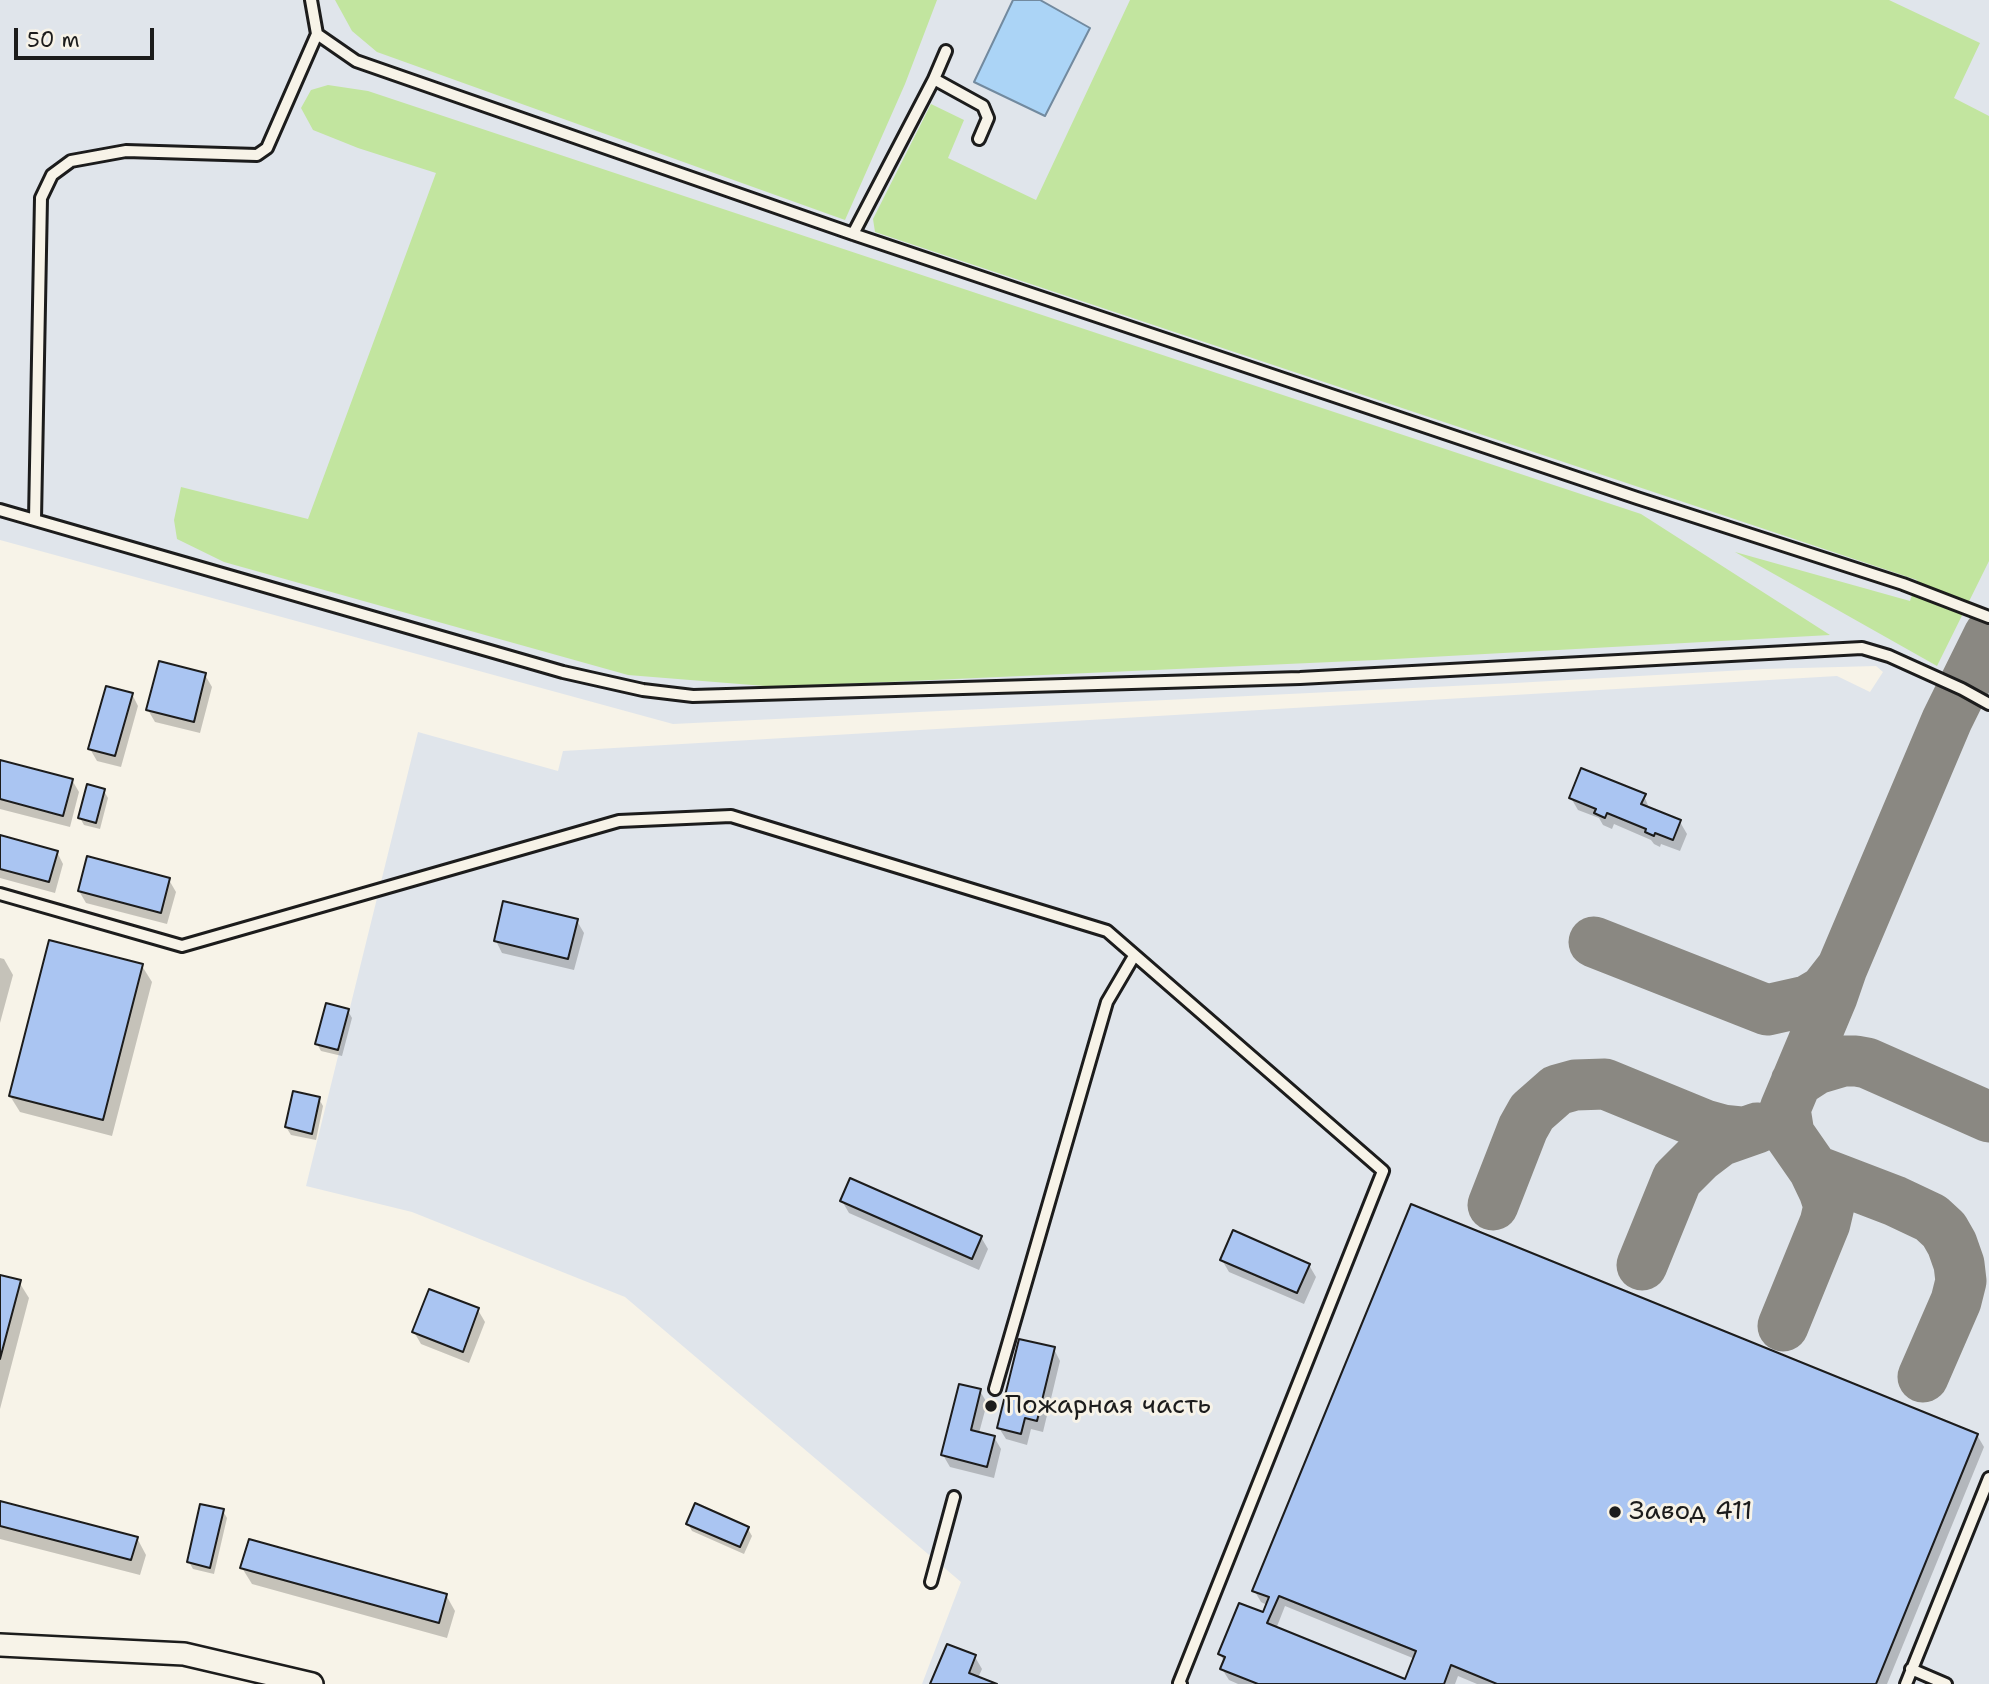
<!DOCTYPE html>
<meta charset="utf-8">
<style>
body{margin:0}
#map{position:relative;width:1989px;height:1684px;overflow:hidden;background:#f7f3e8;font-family:"Shantell Sans",sans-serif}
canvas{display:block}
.scale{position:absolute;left:14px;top:28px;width:140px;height:32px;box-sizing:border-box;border:4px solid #1c1c1c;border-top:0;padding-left:9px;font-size:21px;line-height:24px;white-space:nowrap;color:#1c1c1c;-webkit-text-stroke:5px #f7f3e8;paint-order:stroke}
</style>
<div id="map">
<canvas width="1989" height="1684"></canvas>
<div class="scale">50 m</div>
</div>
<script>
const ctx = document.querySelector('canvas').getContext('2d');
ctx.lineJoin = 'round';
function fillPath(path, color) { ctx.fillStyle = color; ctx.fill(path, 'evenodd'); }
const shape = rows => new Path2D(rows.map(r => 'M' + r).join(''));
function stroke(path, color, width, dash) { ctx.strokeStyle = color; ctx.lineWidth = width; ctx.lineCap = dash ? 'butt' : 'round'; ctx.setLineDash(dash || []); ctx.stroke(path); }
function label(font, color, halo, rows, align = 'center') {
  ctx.font = font + ' "Shantell Sans",sans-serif'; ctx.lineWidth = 6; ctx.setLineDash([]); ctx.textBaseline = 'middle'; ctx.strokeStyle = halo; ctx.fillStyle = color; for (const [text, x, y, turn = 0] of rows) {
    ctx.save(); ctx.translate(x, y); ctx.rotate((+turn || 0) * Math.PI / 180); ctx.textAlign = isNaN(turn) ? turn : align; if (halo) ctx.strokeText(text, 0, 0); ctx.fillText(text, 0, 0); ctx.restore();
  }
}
fillPath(shape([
 [0,0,1989,0,1989,1684,922,1684,961,1582,625,1297,412,1212,306,1186,418,732,558,771,563,751,1837,676,1870,692,1883,672,1876,666,1763,669,1515,683,673,724,0,540]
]), '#e0e5eb');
fillPath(shape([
 [335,0,937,0,905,84,845,220,377,52,352,31],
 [1130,0,1889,0,1980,43,1954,98,1989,116,1989,561,1937,666,1735,552,1910,601,1917,580,875,232,873,219,931,104,964,120,948,158,1036,200],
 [328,85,368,91,1641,514,1830,635,1376,660,777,687,628,675,224,562,177,539,174,520,181,487,308,519,436,173,358,148,313,130,301,108,311,90]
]), '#c2e59f');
const water = shape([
 [1013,0,1040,0,1090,28,1045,116,974,82,1013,0]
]);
fillPath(water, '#abd4f6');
stroke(water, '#728a9f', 2);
fillPath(shape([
 [205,675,212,687,200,733,155,722,148,710],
 [132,694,138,706,121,767,97,761,90,749],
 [0,761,72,780,79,792,70,827,0,809],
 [104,791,108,798,100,829,84,825,80,818],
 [1644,796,1650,810,1680,822,1687,834,1680,851,1661,844,1660,847,1654,844,1651,840,1614,824,1612,829,1603,825,1599,818,1578,810,1571,798],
 [0,836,57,852,63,864,55,893,0,878],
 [169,880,176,892,167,924,86,903,79,891],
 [577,921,584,933,574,970,502,953,496,941],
 [0,958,4,959,13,975,0,1023],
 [142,966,152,982,112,1136,20,1112,10,1096],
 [348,1011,352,1018,342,1056,321,1051,317,1044],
 [319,1099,323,1106,316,1140,291,1135,286,1127],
 [842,1201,981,1237,988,1249,979,1270,849,1213],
 [1222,1260,1309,1265,1316,1277,1304,1304,1229,1272],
 [0,1277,19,1282,29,1298,0,1409],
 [478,1310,485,1322,469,1363,421,1344,414,1332],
 [1054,1349,1060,1361,1043,1432,1031,1429,1027,1445,1006,1439,999,1428],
 [980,1391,987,1403,979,1433,994,1437,1001,1449,994,1478,950,1467,943,1455],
 [1977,1435,1984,1447,1887,1684,1477,1684,1458,1676,1455,1684,1238,1684,1229,1680,1222,1669,1225,1663,1220,1654,1263,1615,1267,1605,1261,1602,1254,1590],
 [1285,1606,1415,1659,1406,1681,1276,1629],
 [0,1503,137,1538,146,1555,140,1575,0,1539],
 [223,1511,227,1518,214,1574,193,1569,189,1562],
 [688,1524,748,1529,752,1536,744,1554,692,1531],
 [242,1568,446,1595,455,1611,447,1638,252,1584],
 [975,1657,982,1669,978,1678,993,1684,932,1684]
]), '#0003');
stroke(shape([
 [1594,942,1767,1010,1807,1001,1824,991,1842,968],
 [1796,1082,1816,1069,1843,1061,1856,1061,1867,1063,1989,1117],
 [1814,1170,1895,1201,1931,1218,1944,1230,1952,1244,1959,1264,1961,1281,1956,1301,1923,1377],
 [1493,1205,1523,1128,1532,1112,1557,1090,1575,1085,1605,1084,1705,1125,1723,1130,1743,1132],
 [1642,1265,1677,1179,1699,1157,1720,1141,1757,1128],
 [1783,1326,1825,1223,1829,1206,1824,1191,1814,1170,1789,1134,1785,1109,1832,997,1842,968,1947,720,1989,635]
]), '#8a8882', 51);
const building = shape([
 [159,661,206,673,194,722,146,710,159,661],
 [106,686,133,693,115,756,88,749,106,686],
 [0,760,73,779,63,816,0,799,0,760],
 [1581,768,1646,794,1641,804,1681,820,1673,840,1655,833,1654,836,1645,832,1646,829,1607,813,1605,818,1594,813,1596,809,1569,798,1581,768],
 [87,784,105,789,96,823,78,818,87,784],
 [0,835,58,851,49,882,0,869,0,835],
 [87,856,170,878,161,913,78,891,87,856],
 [503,901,578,919,568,959,494,941,503,901],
 [49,940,143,964,103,1120,9,1096,49,940],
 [326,1003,349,1009,338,1050,315,1044,326,1003],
 [293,1091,320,1097,312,1134,285,1127,293,1091],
 [850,1178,982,1236,972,1259,840,1201,850,1178],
 [1411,1204,1978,1434,1876,1684,1497,1684,1451,1665,1444,1684,1258,1684,1220,1669,1225,1657,1218,1654,1239,1603,1263,1612,1269,1597,1252,1591,1411,1204],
 [1279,1596,1416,1651,1405,1679,1267,1623,1279,1596],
 [1233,1230,1310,1264,1297,1293,1220,1260,1233,1230],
 [0,1275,21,1280,0,1359,0,1275],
 [429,1289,479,1308,463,1352,412,1332,429,1289],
 [1019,1339,1055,1347,1037,1421,1025,1418,1021,1434,997,1428,1019,1339],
 [959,1384,981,1389,971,1430,995,1436,987,1467,941,1455,959,1384],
 [0,1501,138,1537,131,1560,0,1526,0,1501],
 [695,1503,749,1527,740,1547,686,1524,695,1503],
 [200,1504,224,1509,210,1568,187,1562,200,1504],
 [249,1539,447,1594,439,1623,240,1568,249,1539],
 [947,1644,976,1655,969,1673,997,1684,930,1684,947,1644]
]);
fillPath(building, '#aac5f2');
stroke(building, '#1c1c1c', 2);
const service = shape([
 [311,0,317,34,356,61,853,234,1637,498,1903,584,1989,617],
 [946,51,934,79,983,106,988,118,979,139],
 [853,234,934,79],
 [0,510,563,672,643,690,693,696,1300,678,1862,648,1889,656,1962,689,1989,704],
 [35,519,41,198,52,175,71,161,126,151,257,155,267,148,317,34],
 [0,894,182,946,619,821,731,816,1107,931,1383,1171,1179,1683,1181,1684],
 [995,1389,1107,1002,1134,956],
 [931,1582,954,1497],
 [1911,1669,1946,1684],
 [1906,1684,1989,1478]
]);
const minor = shape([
 [0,1645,184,1654,312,1684]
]);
stroke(service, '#1c1c1c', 16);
stroke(minor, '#1c1c1c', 26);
stroke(service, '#f7f3e8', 10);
stroke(minor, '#f7f3e8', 21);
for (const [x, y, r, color] of [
 [991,1406,7,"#1c1c1c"],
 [1615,1512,7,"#1c1c1c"]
]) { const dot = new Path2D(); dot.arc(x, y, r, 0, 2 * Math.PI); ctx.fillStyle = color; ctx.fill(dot); stroke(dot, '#f7f3e8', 2.5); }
label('26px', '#1c1c1c', '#f7f3e8', [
 ["Пожарная часть",1005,1406],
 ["Завод 411",1629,1512]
], 'left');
</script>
